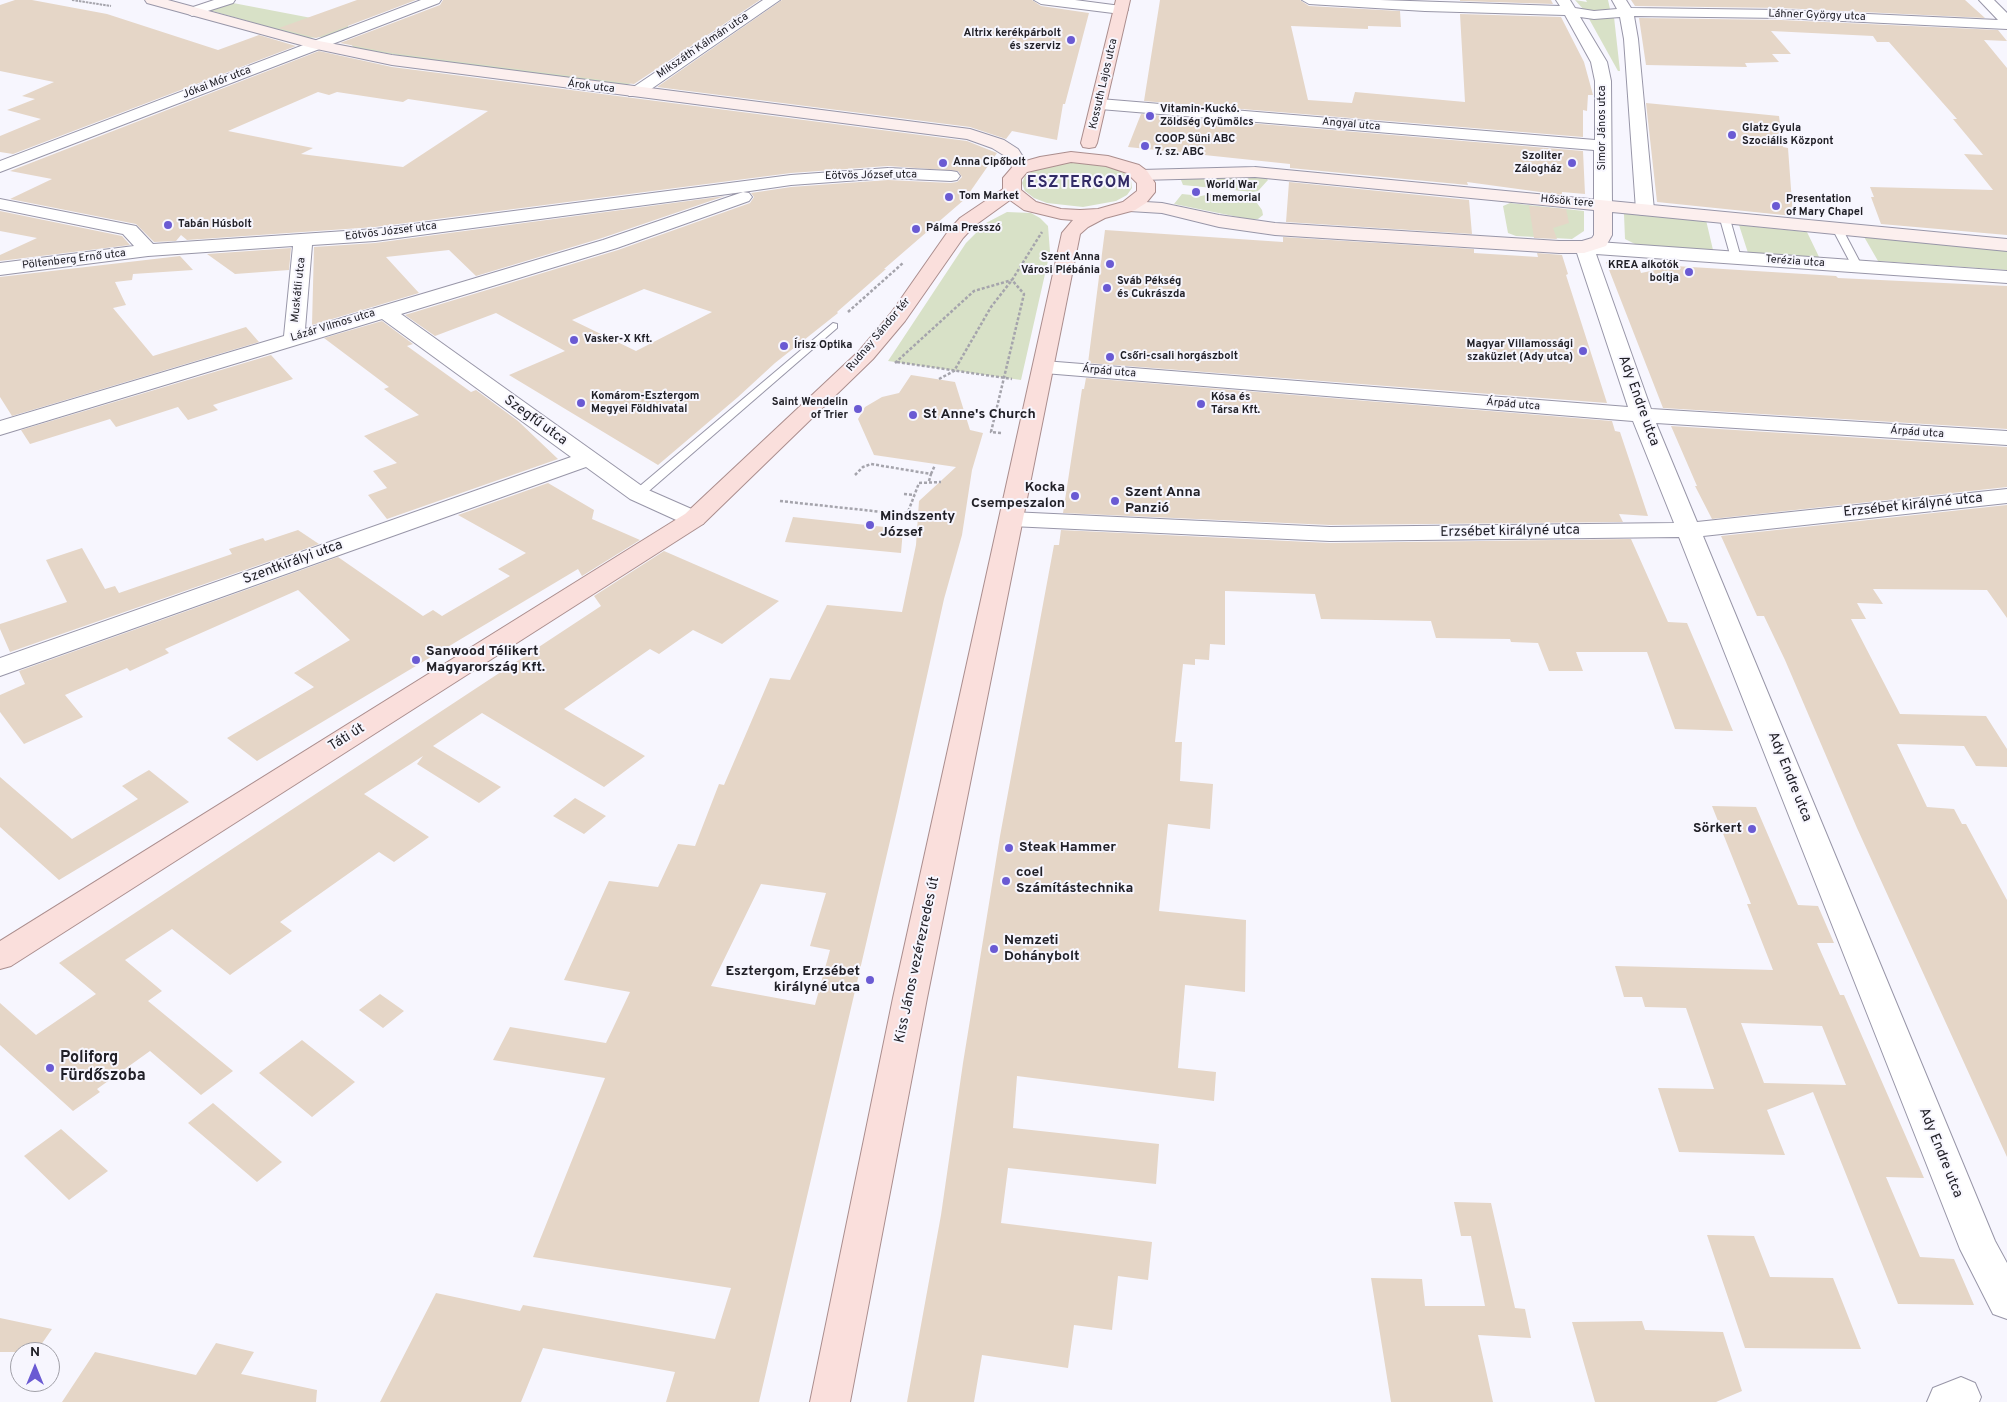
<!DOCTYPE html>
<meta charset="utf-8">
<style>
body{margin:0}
#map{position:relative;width:2007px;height:1402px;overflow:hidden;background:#f7f6fe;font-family:Overpass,sans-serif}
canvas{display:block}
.north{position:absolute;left:10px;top:1342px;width:50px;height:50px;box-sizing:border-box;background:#f7f6fe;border:1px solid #a1a0a8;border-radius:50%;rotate:0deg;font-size:14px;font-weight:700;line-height:20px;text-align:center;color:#212027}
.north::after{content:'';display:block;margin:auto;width:18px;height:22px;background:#6a5ad3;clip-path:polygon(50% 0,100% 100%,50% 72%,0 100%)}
</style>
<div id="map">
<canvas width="2007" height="1402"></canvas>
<div class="north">N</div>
</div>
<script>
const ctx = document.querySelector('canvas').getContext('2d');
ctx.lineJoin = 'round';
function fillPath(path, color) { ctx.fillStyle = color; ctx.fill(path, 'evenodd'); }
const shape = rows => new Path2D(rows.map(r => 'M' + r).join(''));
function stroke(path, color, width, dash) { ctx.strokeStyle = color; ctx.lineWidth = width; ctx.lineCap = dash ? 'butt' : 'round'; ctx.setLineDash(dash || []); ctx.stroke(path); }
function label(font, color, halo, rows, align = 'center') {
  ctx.font = font + ' Overpass,sans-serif'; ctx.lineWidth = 4; ctx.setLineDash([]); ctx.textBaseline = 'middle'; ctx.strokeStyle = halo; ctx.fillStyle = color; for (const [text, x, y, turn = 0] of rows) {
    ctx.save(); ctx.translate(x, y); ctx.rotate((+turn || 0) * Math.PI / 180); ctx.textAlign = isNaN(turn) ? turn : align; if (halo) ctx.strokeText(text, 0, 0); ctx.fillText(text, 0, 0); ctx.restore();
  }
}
fillPath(shape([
 [1575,0,1587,2,1586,0,1608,0,1610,9,1598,11,1583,9],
 [233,3,348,25,348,29,333,36,308,38,212,11,211,9],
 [1588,17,1614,17,1620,71,1618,71],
 [351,44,635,81,625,86,480,68,354,48],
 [1080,161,1113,167,1124,173,1131,180,1132,188,1127,195,1116,201,1083,207,1047,203,1034,198,1025,191,1022,183,1025,176,1034,170,1063,162],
 [1182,176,1251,176,1266,178,1268,180,1258,191,1253,192,1183,185,1181,180],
 [1215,193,1246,196,1257,203,1262,210,1263,215,1258,219,1248,219,1174,204,1182,194,1201,196],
 [1510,203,1584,211,1584,231,1572,239,1516,236,1508,233,1503,206],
 [1007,212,1031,213,1040,218,1048,226,1050,252,1021,380,888,361,966,243,986,223],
 [1629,213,1706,220,1713,250,1699,251,1637,245,1625,239,1624,214],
 [1739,225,1807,232,1820,259,1748,253],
 [1863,235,2007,249,2007,270,1878,261]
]), '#d8e1c7');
fillPath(shape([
 [15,0,32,0,107,14,218,50,259,35,296,46,13,154,0,152,0,136,41,119,7,110,35,99,22,96,54,82,0,71,0,5],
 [357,0,416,0,316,38,279,28],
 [443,0,760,0,634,84,392,53,340,43,440,5],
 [782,0,1032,0,1041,6,1089,13,1065,104,1063,104,1057,140,1012,131,1006,139,970,127,657,87],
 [1160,0,1300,0,1309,6,1400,11,1401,27,1368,26,1368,29,1291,26,1308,100,1352,103,1355,92,1465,102,1460,14,1561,17,1584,62,1593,95,1588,95,1587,111,1583,110,1583,137,1144,101],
 [1460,0,1551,0,1553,4,1460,1],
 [1631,0,1965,0,1985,18,1781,8,1635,6],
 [1639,18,1781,20,1998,30,2007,41,1984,40,2007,68,2007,235,1881,224,1871,197,1874,197,1870,187,1993,190,1964,154,1983,155,1953,119,1957,119,1889,42,1877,42,1873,36,1771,31,1791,54,1772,54,1779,62,1745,63,1747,67,1646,65],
 [319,51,392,67,967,141,997,153,965,199,884,269,886,269,837,312,838,313,775,363,738,397,658,465,509,375,565,351,496,313,435,336,405,315,618,250,750,203,754,197,751,193,791,187,888,180,951,183,957,182,962,177,958,171,888,166,791,173,375,227,187,240,181,235,176,241,154,242,136,224,10,199,52,179,10,171],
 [318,92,329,95,337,92,403,102,408,99,488,111,403,167,301,154,313,148,228,131],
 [644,289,712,312,636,351,572,320],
 [1646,103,1779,116,1783,147,1788,148,1793,216,1657,202],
 [1141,114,1583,151,1585,194,1562,192,1562,195,1467,182,1468,185,1290,168,1290,164,1128,147],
 [1289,182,1469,200,1472,234,1286,222],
 [725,196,602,238,476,276,449,250,386,257,419,293,312,325,314,247,375,243],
 [1529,206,1566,209,1569,223,1553,228,1557,239,1534,238],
 [0,211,122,236,130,245,0,261,0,255,37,238,0,231],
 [1105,230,1283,242,1283,237,1474,249,1474,253,1538,257,1537,253,1562,255,1568,274,1566,275,1607,403,1088,363],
 [291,248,289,270,235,274,207,254],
 [180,256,193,270,133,274,132,280,115,282,126,305,113,308,153,356,246,327,259,342,12,416,0,397,0,277],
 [1606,262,1638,264,1641,273,1675,266,1836,276,1838,278,2007,286,2007,429,1663,408],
 [382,321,413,344,407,346,471,392,476,390,518,421,558,459,387,519,368,495,387,488,373,471,397,463,364,436,419,415,384,389,389,387,324,338],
 [271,355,293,379,213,405,218,410,188,420,178,407,116,427,110,419,30,444,21,430],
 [911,375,955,382,970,430,983,433,972,470,962,535,944,599,897,811,759,1402,666,1402,675,1372,543,1348,521,1402,380,1402,436,1293,520,1311,523,1305,715,1339,731,1288,533,1257,605,1078,493,1060,510,1027,606,1043,630,992,564,980,609,881,658,887,678,844,695,846,719,784,724,785,770,678,790,680,827,605,902,612,916,545,919,501,956,467,874,455,858,419,865,407,882,397,899,393],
 [761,884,826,893,810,946,830,950,815,1005,711,986],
 [1086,378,1612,421,1615,431,1620,432,1648,516,1619,514,1623,522,1330,525,1063,513,1082,389,1084,389],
 [1671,426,2007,447,2007,487,1712,519,1695,486,1697,486],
 [548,483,594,510,592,519,640,540,582,576,578,569,257,761,227,738,314,687,294,673,350,640,298,590,165,649,169,653,130,671,127,668,65,695,83,717,24,744,0,712,0,695,25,684,19,671,338,557,423,616,433,610,442,616,510,576,498,569,526,553,458,515],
 [2007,505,2007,618,1987,590,1873,589,1883,604,1857,603,1866,619,1851,619,1900,714,1986,716,2007,749,2007,767,1976,766,1964,746,1897,744,1927,807,1954,809,1962,824,1966,824,2007,900,2007,1157,1857,828,1785,660,1764,616,1757,616,1721,536],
 [793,517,903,529,901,553,785,542],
 [298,530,319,544,10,652,0,629,0,624,67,602,46,560,82,548,105,589,115,586,119,593,232,554,229,549,263,538,265,541],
 [1061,530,1330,543,1631,539,1668,622,1687,623,1733,731,1675,729,1647,652,1576,652,1583,671,1549,671,1538,643,1511,642,1510,639,1436,638,1431,621,1321,619,1315,594,1225,591,1225,645,1210,644,1209,660,1195,659,1195,665,1183,664,1175,742,1182,742,1180,781,1213,784,1210,829,1168,824,1159,911,1246,920,1245,992,1185,985,1178,1068,1216,1072,1214,1101,1017,1076,1013,1128,1159,1144,1156,1184,1008,1168,1001,1223,1152,1242,1148,1280,1118,1276,1112,1330,1074,1325,1068,1368,982,1355,974,1402,907,1402,941,1215,963,1063,1000,836,1054,545,1059,545],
 [664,551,779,601,722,644,693,630,659,654,650,649,564,709,645,756,604,787,482,713,433,746,501,787,479,803,417,764,423,756,364,794,429,837,394,862,379,852,280,922,292,931,230,975,172,929,125,960,162,991,148,1001,233,1071,201,1095,150,1051,97,1089,100,1092,73,1111,0,1045,0,1003,36,1035,96,994,59,963,601,606,594,596],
 [149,770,189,802,59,880,0,827,0,777,72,839,138,799,122,786],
 [575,798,606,816,584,834,553,816],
 [1712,806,1756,807,1798,905,1818,906,1834,943,1817,943,1840,995,1844,995,1924,1178,1886,1177,1920,1257,1954,1259,1974,1305,1898,1304,1813,1092,1767,1110,1785,1155,1679,1152,1658,1088,1714,1089,1686,1008,1645,1007,1642,997,1624,997,1615,966,1773,970,1747,904,1751,904],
 [1741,1023,1822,1026,1846,1085,1764,1083],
 [380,994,404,1011,383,1028,359,1010],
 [302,1040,355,1082,312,1117,259,1073],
 [213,1103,282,1162,257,1182,188,1123],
 [61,1129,108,1171,69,1200,24,1156],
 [1454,1202,1491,1203,1515,1308,1525,1309,1531,1338,1478,1335,1493,1402,1391,1402,1371,1278,1422,1279,1425,1306,1485,1306,1471,1236,1461,1236],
 [1707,1235,1754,1236,1770,1277,1833,1278,1861,1349,1745,1348],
 [0,1318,52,1329,36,1352,0,1352],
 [1642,1321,1645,1330,1723,1332,1742,1391,1716,1402,1595,1402,1572,1322],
 [216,1343,254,1352,241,1374,317,1390,316,1402,62,1402,95,1352,196,1375]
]), '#e5d6c7');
const lane = shape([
 [1725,216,1730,219,1741,258,1739,260,1731,258,1720,219,1725,216],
 [1835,228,1843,230,1862,266,1860,268,1852,266,1833,230,1835,228],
 [833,323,837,324,837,328,642,497,634,497,632,494,634,491,833,323]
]);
const street = shape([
 [214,0,235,0,233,3,192,16,185,12,187,9,214,0],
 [421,0,441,0,439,3,0,172,0,161,421,0],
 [763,0,780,0,641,96,629,96,627,93,629,90,763,0],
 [1034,0,1075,0,1121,6,1128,10,1121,14,1041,4,1034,0],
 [1302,0,1380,0,1560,6,1556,0,1570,0,1575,8,1594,11,1617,9,1612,0,1626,0,1631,8,1781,10,1998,20,1979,0,1994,0,2007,13,2007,29,1781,18,1634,16,1638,39,1654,210,1651,214,1645,215,1639,214,1636,210,1624,39,1620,17,1594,19,1580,17,1607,62,1611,81,1612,206,1609,210,1603,211,1597,210,1594,206,1594,150,1100,109,1092,104,1100,99,1595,140,1595,81,1591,62,1565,15,1425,11,1309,4,1302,0],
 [888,168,951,171,957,172,960,176,957,180,951,181,888,178,791,185,743,192,749,193,752,197,749,201,617,248,401,314,646,489,703,514,706,519,703,524,694,526,685,524,630,499,586,467,0,676,0,658,571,457,382,319,0,435,0,421,284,336,293,246,148,256,0,275,0,263,134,246,123,234,0,209,0,199,136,226,153,244,375,229,791,175,888,168],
 [743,192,603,240,305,329,312,245,375,241,743,192],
 [1584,241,2007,271,2007,283,1596,254,1651,409,2007,431,2007,445,1656,423,1697,522,2007,489,2007,503,1703,536,1995,1241,2007,1263,2007,1319,1993,1314,1960,1249,1679,537,1330,541,1011,526,1002,524,999,519,1002,514,1011,512,1330,527,1674,523,1633,421,1044,373,1037,371,1033,367,1037,363,1044,361,1628,407,1575,247,1577,243,1584,241],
 [1961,1377,1975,1383,1981,1397,1979,1402,1927,1402,1933,1388,1961,1377]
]);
const secondary = shape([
 [145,0,168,0,319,41,392,55,970,129,1004,140,1018,149,1030,168,1027,172,1015,172,1005,156,992,148,967,139,392,65,312,48,147,3,145,0],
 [1255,167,2007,239,2007,251,1612,212,1612,235,1606,246,1584,253,1559,253,1275,235,1219,227,1162,213,1129,211,1123,210,1120,206,1123,202,1129,201,1162,203,1219,215,1275,223,1559,241,1582,241,1592,238,1594,235,1594,210,1255,177,1141,180,1135,179,1132,175,1135,171,1141,170,1255,167]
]);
const primary = shape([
 [1116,0,1130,0,1097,143,1095,147,1089,148,1083,147,1081,143,1116,0],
 [1071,152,1108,156,1139,165,1147,171,1155,183,1155,192,1146,203,1135,210,1105,218,1088,227,1080,234,927,998,850,1402,810,1402,893,998,1062,233,1073,220,1061,219,1024,210,1010,200,974,226,963,238,905,321,873,359,703,524,11,966,0,969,0,941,685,514,859,351,891,313,949,230,960,218,1003,189,1003,178,1015,164,1040,157,1071,152],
 [1071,162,1106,166,1127,173,1137,183,1137,191,1123,202,1098,209,1080,210,1061,209,1036,202,1021,190,1021,179,1027,172,1071,162]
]);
stroke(lane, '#9896a8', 2);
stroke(street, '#9896a8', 2);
stroke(secondary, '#9896a8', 2);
stroke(primary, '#ab8e8e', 2);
stroke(shape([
 [72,0,111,6]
]), '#a5a4ac', 2, [2.5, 1]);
stroke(shape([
 [848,312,903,263],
 [897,362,1012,379],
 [895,363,974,291,1012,280],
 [939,379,954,371,991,307,1012,280,1042,232],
 [1001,433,991,432,1024,294,1012,280],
 [931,474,935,465],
 [855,475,863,467,871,464,931,474,929,481],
 [904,494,915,495],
 [780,501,901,514,908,512,919,483,941,482]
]), '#a5a4ac', 2.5, [3, 2]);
fillPath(lane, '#fff');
fillPath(street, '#fff');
fillPath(secondary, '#fcefee');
fillPath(primary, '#fadfdc');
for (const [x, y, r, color] of [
 [1071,40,5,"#6a5ad3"],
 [1150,116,5,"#6a5ad3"],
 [1732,135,5,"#6a5ad3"],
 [1145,146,5,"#6a5ad3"],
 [943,163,5,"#6a5ad3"],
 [1572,163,5,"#6a5ad3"],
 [1196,192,5,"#6a5ad3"],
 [949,197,5,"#6a5ad3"],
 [1776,206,5,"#6a5ad3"],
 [168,225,5,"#6a5ad3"],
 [916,229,5,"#6a5ad3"],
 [1110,264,5,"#6a5ad3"],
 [1689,272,5,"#6a5ad3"],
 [1107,288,5,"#6a5ad3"],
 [574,340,5,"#6a5ad3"],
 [784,346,5,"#6a5ad3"],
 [1583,351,5,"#6a5ad3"],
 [1110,357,5,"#6a5ad3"],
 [581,403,5,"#6a5ad3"],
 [1201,404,5,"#6a5ad3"],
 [858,409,5,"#6a5ad3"],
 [913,415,5,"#6a5ad3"],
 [1075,496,5,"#6a5ad3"],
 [1115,501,5,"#6a5ad3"],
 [870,525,5,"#6a5ad3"],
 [416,660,5,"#6a5ad3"],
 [1752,829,5,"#6a5ad3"],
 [1009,848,5,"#6a5ad3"],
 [1006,881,5,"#6a5ad3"],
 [994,949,5,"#6a5ad3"],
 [870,980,5,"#6a5ad3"],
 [50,1068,5,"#6a5ad3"]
]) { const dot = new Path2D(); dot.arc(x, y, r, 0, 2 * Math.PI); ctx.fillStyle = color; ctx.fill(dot); stroke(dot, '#f7f6fe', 2); }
label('11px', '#212027', '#f7f6fe', [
 ["Láhner György utca",1817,16,2],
 ["Mikszáth Kálmán utca",703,46,-34],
 ["Jókai Mór utca",217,83,-21],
 ["Kossuth Lajos utca",1104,84,-77],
 ["Árok utca",591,87,7],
 ["Angyal utca",1351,125,5],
 ["Simor János utca",1603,128,-90],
 ["Eötvös József utca",871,176,-1],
 ["Hősök tere",1567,202,5],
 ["Eötvös József utca",391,232,-7],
 ["Pöltenberg Ernő utca",74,260,-7],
 ["Terézia utca",1795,262,4],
 ["Muskátli utca",299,290,-84],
 ["Lázár Vilmos utca",333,326,-17],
 ["Rudnay Sándor tér",879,335,-50],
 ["Árpád utca",1109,372,5],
 ["Árpád utca",1513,405,5],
 ["Árpád utca",1917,433,4]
]);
label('bold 11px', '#212027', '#f7f6fe', [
 ["Altrix kerékpárbolt",1061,34,"right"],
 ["és szerviz",1061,47,"right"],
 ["Vitamin-Kuckó.",1160,110],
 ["Zöldség Gyümölcs",1160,123],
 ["Glatz Gyula",1742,129],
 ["Szociális Központ",1742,142],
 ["COOP Süni ABC",1155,140],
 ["7. sz. ABC",1155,153],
 ["Szoliter",1562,157,"right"],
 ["Zálogház",1562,170,"right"],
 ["Anna Cipőbolt",953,163],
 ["World War",1206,186],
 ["I memorial",1206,199],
 ["Tom Market",959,197],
 ["Presentation",1786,200],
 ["of Mary Chapel",1786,213],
 ["Tabán Húsbolt",178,225],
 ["Pálma Presszó",926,229],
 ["Szent Anna",1100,258,"right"],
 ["Városi Plébánia",1100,271,"right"],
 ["KREA alkotók",1679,266,"right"],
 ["boltja",1679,279,"right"],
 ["Sváb Pékség",1117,282],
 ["és Cukrászda",1117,295],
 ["Vasker-X Kft.",584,340],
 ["Magyar Villamossági",1573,345,"right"],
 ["szaküzlet (Ady utca)",1573,358,"right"],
 ["Írisz Optika",794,346],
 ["Csőri-csali horgászbolt",1120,357],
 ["Komárom-Esztergom",591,397],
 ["Megyei Földhivatal",591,410],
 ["Kósa és",1211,398],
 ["Társa Kft.",1211,411],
 ["Saint Wendelin",848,403,"right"],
 ["of Trier",848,416,"right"]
], 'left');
label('14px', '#212027', '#f7f6fe', [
 ["Ady Endre utca",1638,401,70],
 ["Szegfű utca",535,421,36],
 ["Erzsébet királyné utca",1913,506,-6],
 ["Erzsébet királyné utca",1510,532,-1],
 ["Szentkirályi utca",293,563,-20],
 ["Táti út",347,738,-32],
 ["Ady Endre utca",1789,777,68],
 ["Kiss János vezérezredes út",918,960,-78],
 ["Ady Endre utca",1940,1153,68]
]);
label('bold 14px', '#212027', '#f7f6fe', [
 ["St Anne's Church",923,415],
 ["Kocka",1065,488,"right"],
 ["Csempeszalon",1065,504,"right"],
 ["Szent Anna",1125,493],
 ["Panzió",1125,509],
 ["Mindszenty",880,517],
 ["József",880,533],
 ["Sanwood Télikert",426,652],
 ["Magyarország Kft.",426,668],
 ["Sörkert",1742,829,"right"],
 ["Steak Hammer",1019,848],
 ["coel",1016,873],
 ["Számítástechnika",1016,889],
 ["Nemzeti",1004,941],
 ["Dohánybolt",1004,957],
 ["Esztergom, Erzsébet",860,972,"right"],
 ["királyné utca",860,988,"right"]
], 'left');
ctx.letterSpacing = '1px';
label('bold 16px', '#322b66', '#f7f6fe', [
 ["ESZTERGOM",1079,184]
]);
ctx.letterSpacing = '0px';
label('bold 16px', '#212027', '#f7f6fe', [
 ["Poliforg",60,1059],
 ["Fürdőszoba",60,1077]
], 'left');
</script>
